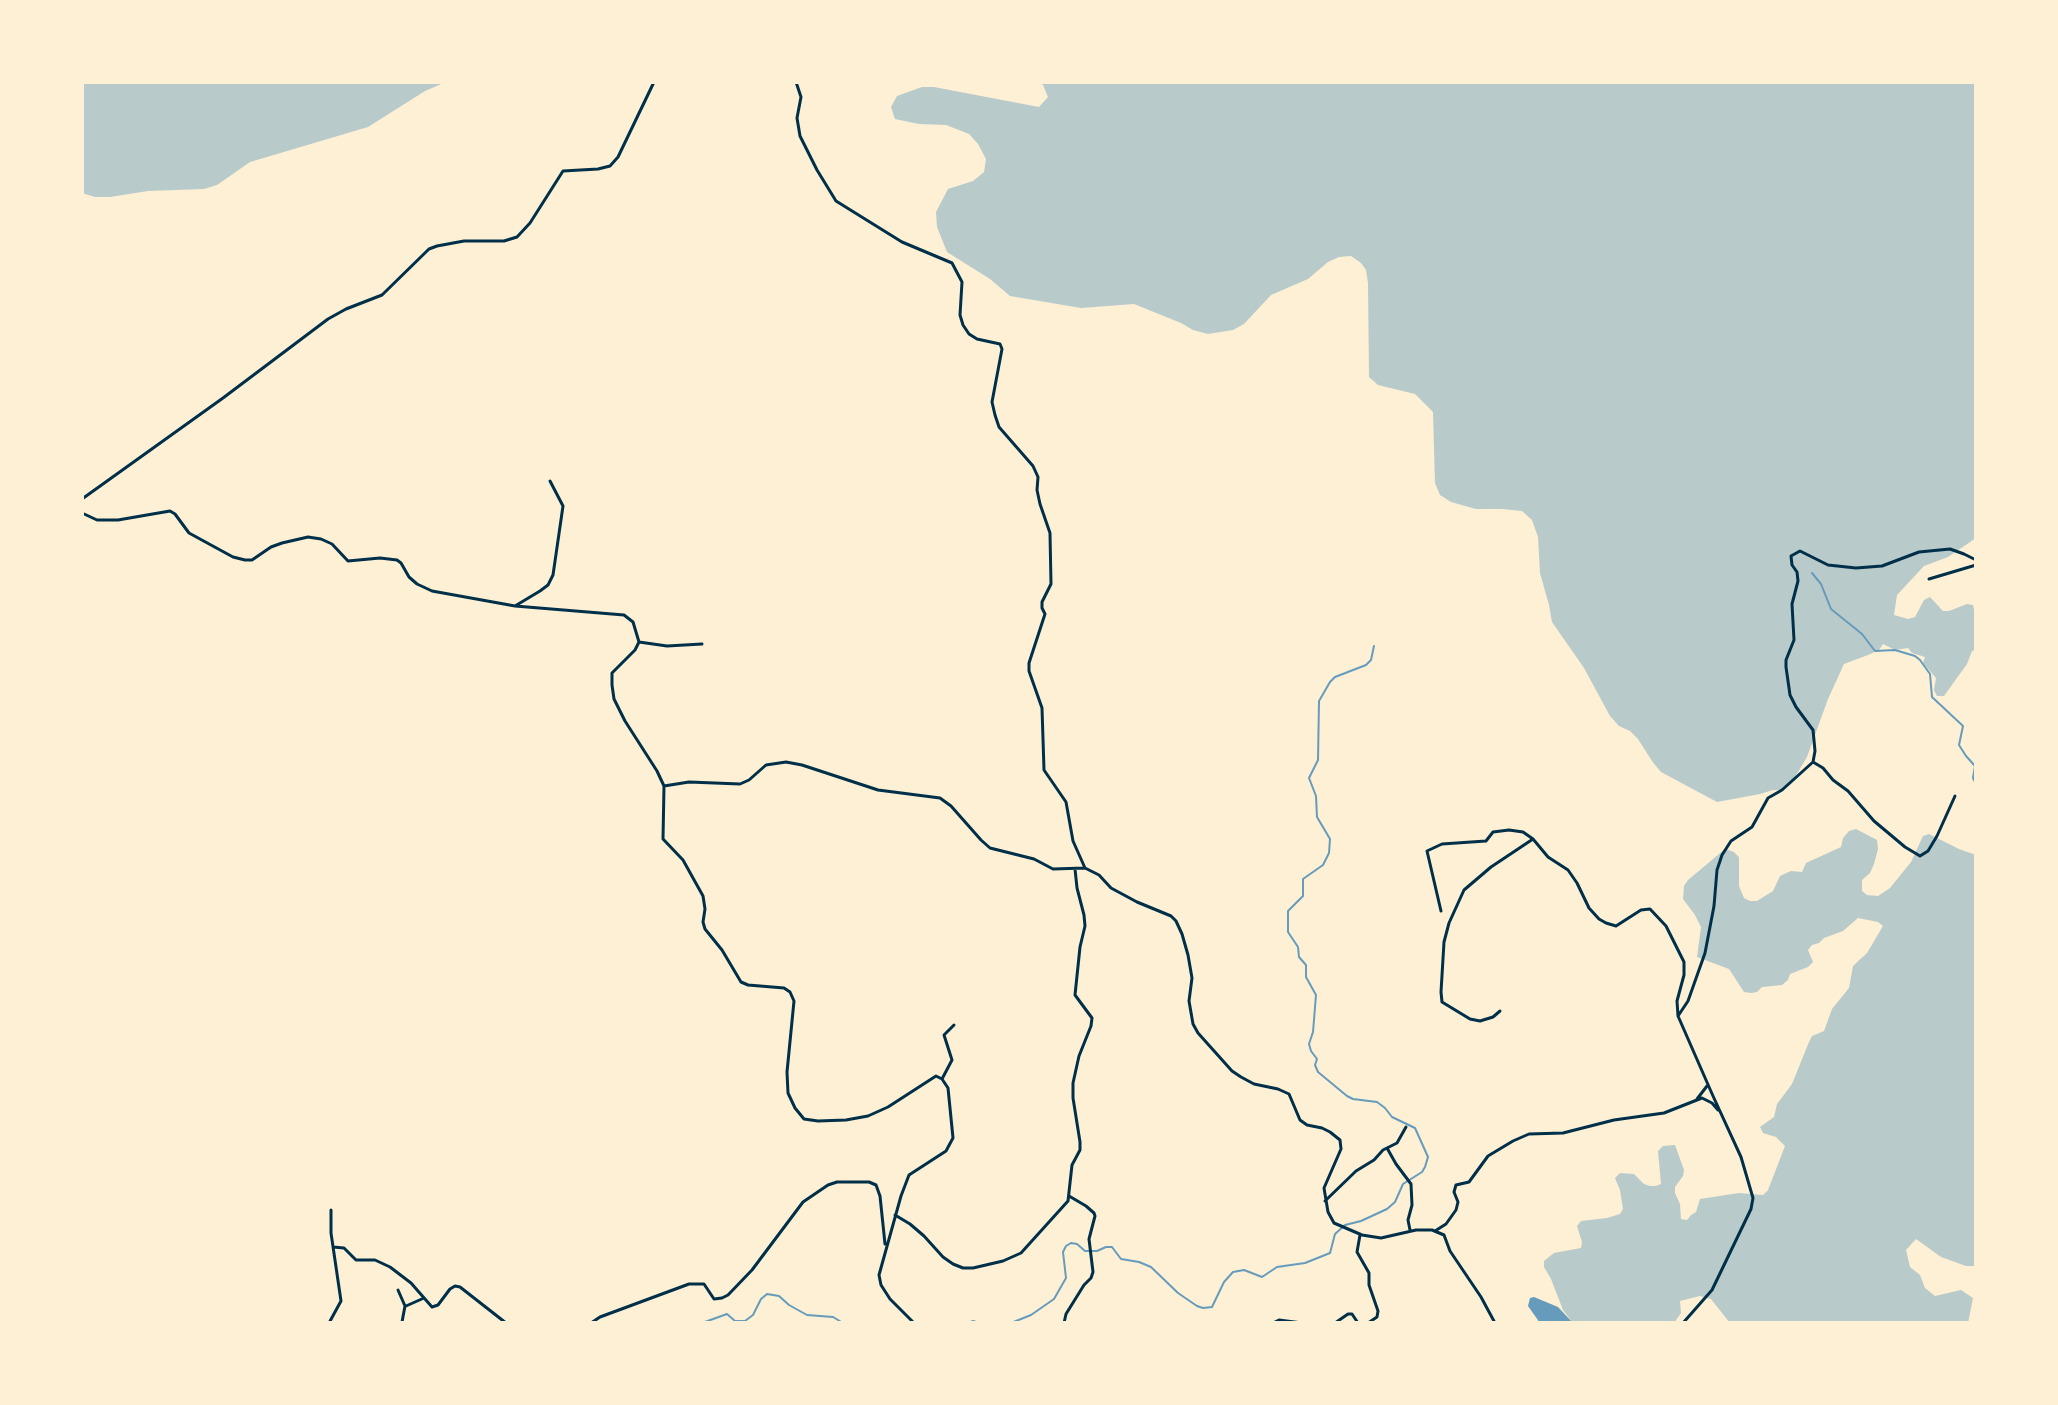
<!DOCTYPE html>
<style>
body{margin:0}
#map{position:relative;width:2058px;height:1405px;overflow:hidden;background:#fdf0d5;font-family:Barlow,sans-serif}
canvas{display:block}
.frame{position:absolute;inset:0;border:84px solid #fdf0d5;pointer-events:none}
</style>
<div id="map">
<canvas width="2058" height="1405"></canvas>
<div class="frame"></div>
</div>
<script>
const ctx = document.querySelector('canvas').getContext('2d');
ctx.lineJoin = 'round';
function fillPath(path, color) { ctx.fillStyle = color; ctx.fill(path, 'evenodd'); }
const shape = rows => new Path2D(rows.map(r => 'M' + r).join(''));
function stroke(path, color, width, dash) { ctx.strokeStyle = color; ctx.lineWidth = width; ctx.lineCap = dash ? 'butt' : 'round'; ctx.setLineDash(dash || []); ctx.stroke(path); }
fillPath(shape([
 [82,82,446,82,425,91,368,127,250,162,217,185,204,189,148,191,110,197,95,197,82,193],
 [1037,82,1976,82,1976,538,1948,557,1924,566,1897,595,1894,615,1908,619,1915,617,1924,600,1930,597,1943,611,1949,611,1967,604,1973,605,1976,620,1976,650,1972,651,1967,664,1944,696,1937,696,1934,690,1936,678,1923,663,1925,657,1912,653,1908,648,1895,650,1883,644,1879,650,1868,655,1844,664,1828,699,1807,757,1793,780,1782,790,1773,790,1760,794,1717,802,1661,772,1652,761,1638,739,1630,731,1619,726,1610,716,1584,668,1552,622,1549,605,1540,573,1538,537,1532,520,1522,511,1502,509,1476,509,1451,502,1440,495,1435,483,1433,412,1415,394,1378,385,1369,377,1368,283,1366,270,1361,263,1351,256,1339,257,1328,262,1308,279,1271,295,1244,324,1233,330,1208,334,1193,330,1181,323,1134,304,1081,308,1010,296,990,279,947,252,937,227,936,212,948,189,973,181,984,172,986,159,978,144,969,134,946,125,919,124,895,119,891,107,897,96,922,87,934,87,1039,107,1048,97,1043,85],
 [1856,829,1877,840,1878,849,1874,864,1870,873,1862,880,1862,891,1867,895,1878,896,1890,888,1911,862,1923,836,1929,834,1959,849,1976,855,1976,1266,1966,1266,1941,1257,1916,1239,1906,1250,1910,1267,1920,1275,1925,1288,1935,1296,1961,1290,1973,1298,1968,1323,1730,1323,1711,1299,1700,1296,1680,1301,1681,1313,1674,1323,1573,1323,1563,1310,1551,1279,1544,1267,1544,1261,1554,1253,1581,1248,1582,1242,1577,1226,1581,1221,1607,1218,1620,1214,1623,1209,1620,1190,1615,1178,1620,1173,1634,1174,1644,1184,1650,1186,1656,1186,1661,1184,1658,1151,1663,1146,1675,1145,1684,1170,1683,1176,1675,1187,1675,1193,1680,1204,1681,1219,1687,1220,1691,1215,1696,1212,1700,1199,1739,1193,1763,1195,1768,1190,1785,1146,1776,1137,1763,1133,1760,1127,1774,1117,1777,1104,1792,1084,1809,1042,1812,1036,1824,1031,1832,1009,1849,988,1853,966,1867,953,1883,926,1878,922,1858,918,1843,931,1824,938,1819,943,1812,945,1808,950,1813,962,1808,967,1790,974,1788,980,1782,985,1762,987,1757,992,1751,993,1744,992,1729,969,1697,957,1701,927,1695,915,1683,899,1684,886,1688,880,1725,849,1734,852,1739,857,1739,886,1744,898,1750,901,1757,901,1773,891,1780,876,1791,871,1802,872,1806,863,1841,847,1843,838,1849,831]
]), '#b9caca');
fillPath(shape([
 [1534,1297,1558,1307,1573,1323,1540,1323,1528,1306,1530,1298]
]), '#669bbc');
stroke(shape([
 [1812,573,1821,584,1831,609,1862,634,1875,651,1895,650,1915,656,1920,660,1930,674,1932,697,1963,726,1959,745,1966,756,1975,766,1973,778,1976,784],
 [702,1323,727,1314,735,1321,745,1321,753,1315,761,1299,767,1294,779,1296,789,1305,807,1315,833,1317,843,1323],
 [968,1323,973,1321,980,1323],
 [1011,1323,1031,1315,1054,1299,1066,1278,1063,1252,1066,1246,1071,1243,1077,1244,1085,1251,1097,1251,1106,1247,1112,1247,1121,1259,1139,1262,1151,1267,1178,1293,1197,1306,1203,1308,1212,1307,1224,1282,1233,1272,1244,1270,1262,1277,1277,1267,1305,1263,1330,1253,1335,1234,1345,1225,1361,1221,1387,1209,1395,1202,1403,1184,1422,1172,1425,1167,1428,1157,1415,1128,1392,1117,1385,1108,1377,1102,1353,1099,1347,1096,1318,1072,1315,1065,1317,1059,1311,1051,1309,1044,1313,1032,1316,995,1306,977,1306,965,1299,957,1298,947,1288,932,1288,911,1303,896,1303,879,1323,865,1329,853,1330,839,1317,817,1316,796,1309,778,1318,760,1319,701,1330,682,1335,677,1366,665,1371,660,1374,646]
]), '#669bbc', 2);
stroke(shape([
 [796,82,801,97,797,118,800,136,817,170,836,201,902,242,952,263,962,282,960,315,963,325,969,334,977,339,1000,344,1002,349,992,402,995,415,999,427,1033,466,1038,477,1037,490,1040,504,1050,533,1051,584,1042,602,1042,608,1045,614,1029,663,1029,671,1042,708,1044,770,1066,802,1073,841,1085,868],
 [82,499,223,398,328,319,346,309,382,295,429,249,437,246,464,241,504,241,517,237,530,223,563,171,598,169,610,166,618,157,654,82],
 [82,513,97,520,118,520,170,511,175,514,189,533,233,557,245,560,252,560,271,547,282,543,308,537,321,539,332,544,348,561,380,558,397,560,401,563,409,577,417,584,432,591,515,606,624,615,633,622,639,642,635,650,612,673,612,685,614,699,625,721,657,771,664,786,663,839,683,860,703,896,705,909,703,922,705,929,722,950,741,982,748,985,784,988,790,992,794,1001,787,1072,788,1093,795,1108,804,1119,818,1121,846,1120,868,1116,888,1107,936,1076,942,1079,948,1088,953,1138,946,1151,909,1175,901,1196,879,1275,881,1285,890,1299,914,1323],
 [1929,579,1976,565],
 [515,606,540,591,548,585,553,575,563,506,550,481],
 [639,642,667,646,702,644],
 [1813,762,1823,768,1833,780,1848,791,1874,821,1905,847,1920,856,1928,851,1937,836,1955,796],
 [664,786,689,782,740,784,749,780,766,765,786,762,802,765,878,790,940,798,951,806,981,840,990,848,1034,859,1053,869,1085,868,1099,875,1111,888,1137,902,1171,916,1176,921,1182,934,1188,955,1192,978,1189,1001,1193,1024,1198,1033,1232,1071,1241,1077,1254,1084,1278,1089,1289,1094,1300,1120,1307,1125,1322,1128,1330,1132,1340,1140,1341,1149,1324,1188,1328,1212,1334,1223,1362,1235,1381,1238,1416,1230,1432,1230,1444,1235,1450,1251,1481,1297,1495,1323],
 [1441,911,1427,851,1442,844,1486,841,1493,832,1509,830,1523,832,1533,839,1548,857,1568,870,1577,883,1589,908,1599,919,1606,923,1616,926,1641,910,1650,909,1666,926,1684,962,1684,975,1677,1001,1678,1016,1713,1096,1741,1157,1753,1198,1751,1209,1712,1290,1683,1323],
 [1500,1011,1493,1017,1480,1021,1470,1019,1442,1002,1441,992,1444,942,1449,923,1464,890,1491,867,1533,839],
 [1678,1016,1688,1001,1705,953,1714,906,1717,870,1722,855,1731,841,1752,827,1768,798,1782,790,1813,762,1815,751,1813,730,1796,707,1790,695,1786,667,1786,660,1794,640,1792,604,1798,581,1797,572,1792,565,1791,556,1800,551,1828,565,1856,568,1882,566,1919,552,1950,549,1964,554,1976,560],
 [942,1079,952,1060,944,1035,954,1025],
 [1697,1099,1707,1086],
 [1387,1148,1396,1164,1411,1184,1412,1205,1408,1220,1410,1230],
 [1325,1201,1356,1171,1374,1160,1383,1150,1397,1143,1406,1127],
 [895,1215,910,1224,924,1236,943,1257,953,1264,963,1268,973,1268,1003,1261,1021,1253,1068,1201,1072,1165,1080,1150,1080,1142,1073,1098,1073,1083,1079,1056,1091,1026,1092,1018,1075,995,1080,947,1085,926,1084,915,1077,888,1075,869],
 [1435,1231,1446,1224,1456,1210,1458,1202,1454,1192,1456,1185,1469,1182,1488,1156,1513,1141,1529,1134,1563,1133,1614,1120,1664,1113,1702,1098,1712,1103,1718,1110],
 [1360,1235,1357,1252,1369,1273,1369,1285,1378,1311,1377,1317,1368,1323],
 [333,1247,344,1248,356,1260,375,1260,390,1267,411,1283,432,1307,438,1305,450,1289,455,1286,460,1287,506,1323],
 [398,1290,405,1306,402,1322],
 [406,1306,424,1298],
 [329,1323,341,1301,331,1233,331,1210],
 [591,1323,600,1317,689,1284,704,1284,714,1299,722,1298,728,1295,752,1270,803,1202,828,1185,837,1182,869,1182,876,1185,880,1196,885,1244],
 [1064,1323,1066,1314,1084,1285,1091,1278,1093,1272,1089,1239,1095,1216,1094,1213,1086,1206,1069,1196],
 [1273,1323,1279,1320,1302,1323],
 [1335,1323,1348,1314,1352,1314,1358,1323]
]), '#003049', 3);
</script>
